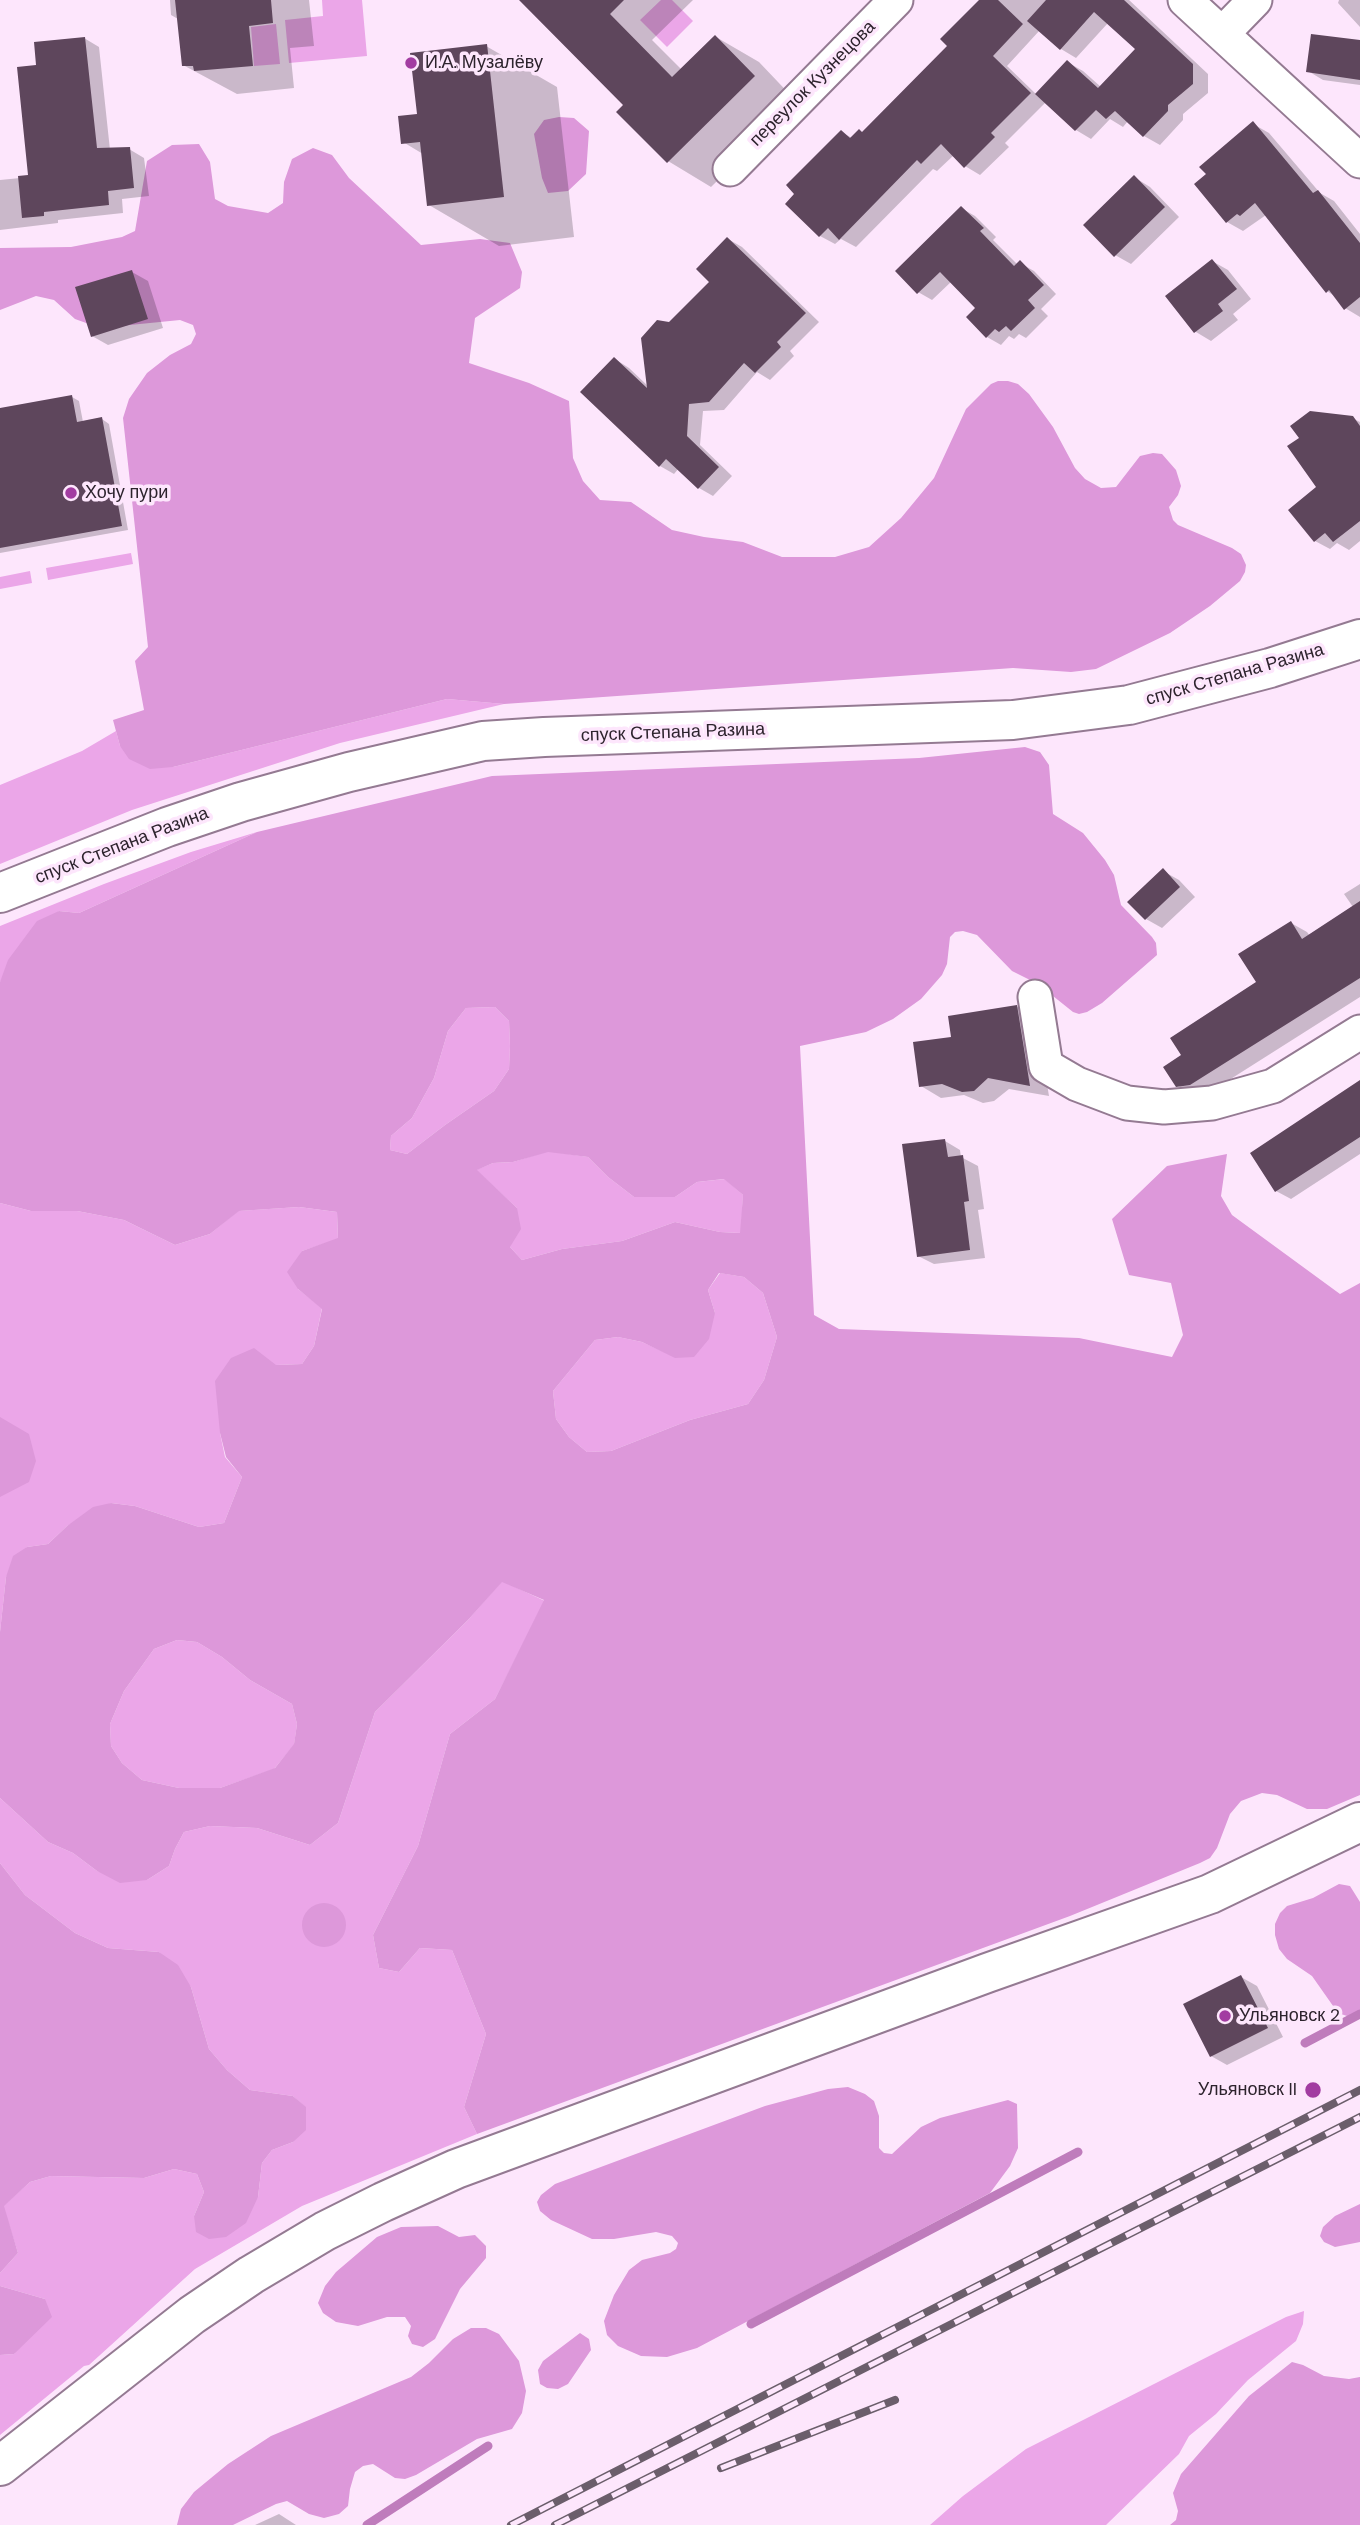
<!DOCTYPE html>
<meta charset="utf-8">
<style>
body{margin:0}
canvas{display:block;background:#fde6fc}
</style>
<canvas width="1360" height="2525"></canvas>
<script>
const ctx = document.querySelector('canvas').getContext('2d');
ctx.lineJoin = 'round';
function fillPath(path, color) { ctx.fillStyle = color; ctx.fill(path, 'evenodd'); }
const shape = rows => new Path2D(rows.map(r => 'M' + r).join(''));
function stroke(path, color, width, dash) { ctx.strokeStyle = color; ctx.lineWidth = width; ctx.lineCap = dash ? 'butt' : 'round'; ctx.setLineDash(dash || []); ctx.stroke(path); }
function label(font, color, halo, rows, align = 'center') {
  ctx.font = font + ' "DM Sans",sans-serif'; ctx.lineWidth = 7; ctx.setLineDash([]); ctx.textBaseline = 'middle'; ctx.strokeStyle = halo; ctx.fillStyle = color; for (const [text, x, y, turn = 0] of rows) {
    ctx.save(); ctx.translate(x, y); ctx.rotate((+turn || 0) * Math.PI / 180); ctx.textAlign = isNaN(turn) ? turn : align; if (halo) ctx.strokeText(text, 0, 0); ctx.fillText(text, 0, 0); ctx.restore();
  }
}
fillPath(shape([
 [322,0,362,0,367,56,289,63,285,20,323,16],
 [661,0,672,0,693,21,667,47,640,20],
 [276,24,280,64,254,66,251,27],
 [131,553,133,564,48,580,46,568],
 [30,571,32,583,0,589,0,577],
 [447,699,504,704,340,743,132,810,0,864,0,785,82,751,116,731,120,746,173,767],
 [257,832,79,913,59,911,0,982,0,926,104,884,191,852],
 [495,1007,509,1021,510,1046,509,1069,494,1091,445,1125,407,1154,390,1150,391,1136,412,1118,434,1078,448,1031,466,1008],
 [548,1151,588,1157,608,1177,634,1197,675,1197,697,1182,725,1179,743,1195,741,1233,720,1232,675,1222,622,1241,562,1249,522,1260,510,1247,517,1208,476,1170,493,1163,513,1162],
 [0,1203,31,1211,77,1211,124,1220,175,1245,210,1234,238,1211,299,1207,337,1212,338,1239,302,1251,298,1289,322,1308,314,1346,302,1364,276,1365,220,1433,225,1457,242,1477,224,1523,199,1527,135,1506,111,1503,67,1526,48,1544,27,1547,6,1577,0,1632],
 [720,1273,744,1277,763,1293,777,1337,764,1380,748,1404,690,1420,611,1451,587,1452,569,1437,556,1419,553,1391,595,1340,618,1337,642,1342,675,1357,715,1313,708,1290],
 [502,1581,545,1601,495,1699,450,1734,418,1846,373,1935,379,1968,399,1972,420,1948,452,1950,486,2034,464,2107,477,2134,302,2206,195,2269,89,2365,84,2366,0,2435,0,2355,14,2354,45,2299,0,2286,0,2273,18,2253,3,2206,30,2182,51,2176,144,2178,174,2169,197,2174,204,2192,194,2216,258,2197,262,2163,272,2150,293,2142,306,2108,293,2096,250,2090,227,2070,209,2049,191,1987,159,1952,108,1948,75,1933,25,1895,0,1863,0,1798,48,1842,73,1853,97,1871,147,1880,169,1866,175,1849,184,1832,210,1826,257,1828,310,1845,338,1823,375,1712,468,1620],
 [177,1640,197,1642,222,1657,250,1680,292,1704,297,1724,294,1745,274,1769,220,1788,179,1788,142,1780,122,1763,111,1746,110,1724,124,1691,154,1649],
 [1304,2311,1303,2324,1296,2341,1248,2380,1216,2414,1189,2436,1179,2454,1106,2525,930,2525,963,2496,1026,2449,1286,2317]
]), '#eba6e8');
fillPath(shape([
 [559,117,574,118,589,131,586,174,568,191,548,193,542,178,534,134,544,120],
 [199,144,210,162,215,199,228,206,268,213,283,203,284,182,292,159,313,148,332,155,349,178,421,245,480,239,510,243,522,272,520,288,475,318,469,363,529,383,569,401,573,458,583,481,600,500,631,502,672,530,704,537,743,542,782,557,835,557,869,547,901,518,934,478,966,409,991,384,998,381,1008,381,1018,384,1029,394,1053,427,1075,468,1085,479,1101,488,1116,487,1140,456,1153,453,1162,454,1176,470,1181,486,1178,495,1169,507,1173,520,1178,525,1232,548,1241,554,1246,565,1245,572,1240,581,1210,606,1170,633,1096,669,1071,672,1013,668,504,704,447,699,173,767,150,769,129,759,120,746,113,720,144,710,135,661,148,647,123,418,129,399,147,373,170,355,191,344,196,334,193,325,180,320,100,328,75,319,54,300,36,296,0,310,0,248,71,247,122,237,135,231,147,161,172,145],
 [1025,747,1040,752,1049,765,1053,814,1083,833,1105,860,1114,875,1121,905,1152,937,1156,943,1157,955,1102,1003,1087,1012,1079,1014,1073,1012,1038,984,1012,971,977,935,963,931,955,932,950,937,947,964,942,975,921,999,893,1019,866,1032,800,1046,814,1315,839,1329,1079,1338,1172,1357,1183,1335,1171,1283,1129,1275,1112,1219,1167,1166,1227,1154,1221,1196,1232,1215,1340,1294,1360,1283,1360,1795,1327,1809,1307,1809,1277,1795,1262,1793,1241,1801,1230,1814,1217,1848,1210,1858,1200,1863,1070,1916,477,2134,464,2107,486,2034,452,1950,420,1948,399,1972,379,1968,373,1935,418,1846,450,1734,495,1699,544,1600,502,1582,468,1620,375,1712,338,1823,310,1845,257,1828,210,1826,184,1832,175,1849,169,1866,147,1880,120,1883,97,1871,73,1853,48,1842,0,1798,0,1632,6,1577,13,1556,27,1547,48,1544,67,1526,93,1507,111,1503,135,1506,199,1527,224,1523,242,1477,226,1457,220,1433,215,1381,231,1358,254,1348,276,1365,302,1364,314,1346,322,1309,298,1289,287,1272,302,1251,338,1238,337,1212,299,1207,239,1211,210,1234,175,1245,124,1220,77,1211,31,1211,0,1203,0,982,8,960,37,921,59,911,79,913,257,832,492,776,919,758],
 [495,1007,509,1021,510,1046,509,1069,494,1091,445,1125,407,1154,390,1150,391,1136,412,1118,434,1078,448,1031,466,1008],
 [548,1152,588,1157,608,1177,634,1197,675,1197,697,1182,724,1179,743,1195,740,1233,720,1232,675,1222,622,1241,562,1249,522,1260,510,1247,521,1229,517,1208,477,1170,493,1163,513,1162],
 [719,1273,744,1277,763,1293,777,1337,764,1380,748,1404,690,1420,611,1451,587,1452,569,1437,556,1419,553,1391,595,1340,618,1337,642,1342,675,1358,694,1357,709,1339,715,1313,708,1290],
 [177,1640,197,1642,222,1657,250,1680,292,1704,297,1724,294,1744,275,1768,220,1788,179,1788,142,1780,122,1763,111,1746,110,1724,124,1691,154,1649],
 [0,1417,29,1434,36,1461,29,1482,0,1497],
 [0,1863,25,1895,75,1933,108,1948,159,1952,178,1965,191,1987,209,2049,227,2070,250,2090,293,2096,306,2107,306,2130,293,2142,272,2150,262,2163,258,2197,246,2223,226,2237,209,2239,196,2232,194,2216,204,2192,197,2174,174,2169,144,2178,51,2176,30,2182,4,2206,18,2253,0,2273],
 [1339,1884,1350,1886,1360,1902,1360,2017,1353,2018,1338,2013,1312,1976,1287,1959,1279,1949,1275,1935,1275,1924,1280,1913,1287,1906,1313,1898],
 '302 1925a22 22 0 1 1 44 0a22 22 0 1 1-44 0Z',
 [848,2087,865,2094,874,2101,879,2116,879,2148,884,2153,892,2154,921,2127,940,2118,1008,2100,1017,2104,1018,2148,1010,2166,990,2193,697,2348,667,2357,641,2356,618,2346,607,2335,604,2321,614,2295,629,2270,642,2260,670,2253,676,2249,678,2243,672,2236,656,2232,614,2239,592,2239,551,2220,540,2211,537,2202,541,2195,555,2184,765,2106,828,2089],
 [1360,2204,1360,2242,1335,2247,1324,2242,1320,2236,1323,2227,1335,2216],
 [438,2226,459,2237,475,2235,486,2246,486,2258,460,2289,435,2339,423,2347,412,2344,408,2336,411,2326,405,2317,387,2317,358,2326,336,2322,323,2313,318,2303,325,2286,336,2272,377,2237,401,2227],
 [0,2286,45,2299,52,2317,14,2354,0,2355],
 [471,2328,486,2328,499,2334,519,2361,526,2391,522,2413,512,2429,477,2439,416,2475,405,2479,395,2478,373,2464,363,2466,355,2472,350,2489,348,2506,339,2514,324,2518,309,2514,287,2501,276,2504,233,2525,177,2525,181,2509,194,2492,228,2464,271,2436,411,2377,429,2363,453,2339],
 [580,2333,589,2339,591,2350,568,2384,558,2389,547,2388,540,2384,538,2370,543,2361],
 [1292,2362,1303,2365,1324,2376,1349,2379,1360,2377,1360,2525,1170,2525,1176,2520,1178,2511,1173,2493,1181,2474,1249,2396]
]), '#dd98da');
fillPath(shape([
 [170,0,309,0,314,46,290,48,294,88,237,94,183,65,178,19,171,15],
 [535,0,693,0,652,40,682,70,716,37,759,62,797,102,711,187,668,161,626,106],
 [980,0,1129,0,1208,74,1208,93,1183,114,1183,120,1160,145,1144,136,1128,121,1123,127,1110,119,1091,139,1076,130,1046,102,1005,143,1009,147,980,175,965,166,954,155,937,171,933,169,856,247,841,239,835,244,820,236,841,132,852,138,863,133,950,46],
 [1108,23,1137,49,1101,87,1083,71,1067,62,1037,95,1007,66,1040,30,1061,49,1076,58],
 [1339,0,1360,0,1360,27,1338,3],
 [84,38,99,47,110,150,129,149,144,158,149,196,122,199,123,213,58,220,58,223,0,230,0,234,0,180,30,177,38,66],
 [1360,42,1360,85,1323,80,1308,71],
 [486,46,557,87,574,237,499,246,429,205,423,154,403,142],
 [1253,124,1269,133,1320,193,1334,201,1360,234,1360,317,1345,308,1336,297,1327,291,1266,215,1243,231,1227,222,1208,175],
 [1134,177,1150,187,1179,217,1131,264,1115,255],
 [961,208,975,216,996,237,993,240,1018,265,1020,263,1034,271,1056,294,1041,309,1048,316,1026,338,1019,334,1014,339,1009,336,1001,345,987,337,978,308,952,281,932,300,918,292],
 [728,239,742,247,819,322,790,351,794,356,770,380,757,372,724,410,703,411,700,445,732,476,713,496,699,488,679,468,674,474,660,466,615,359,629,368,649,387,670,323,711,282],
 [1212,261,1228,270,1251,299,1233,314,1238,320,1211,341,1196,332,1167,296],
 [132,272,148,281,163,328,108,345,92,336],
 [72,397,79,401,83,422,102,419,109,424,128,530,0,553,0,410],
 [1352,418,1360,422,1360,541,1349,550,1337,543,1330,549,1315,541,1318,487],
 [1163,871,1179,880,1195,897,1162,928,1146,919],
 [1360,884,1360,997,1207,1094,1194,1095,1177,1085,1183,1056,1259,982,1291,923,1307,932,1310,936,1353,907,1344,894],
 [1016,1006,1036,1018,1049,1096,1009,1089,994,1101,983,1103,964,1095,941,1098,921,1086,953,1039],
 [1360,1081,1360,1154,1291,1199,1276,1191],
 [945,1141,960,1150,961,1157,978,1166,984,1209,978,1210,985,1258,934,1264,918,1256],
 [1241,1977,1257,1986,1283,2037,1227,2065,1211,2056],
 [279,2514,296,2525,255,2525]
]), '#0003');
stroke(shape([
 [1305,2043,1360,2014],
 [751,2324,1078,2152],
 [367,2525,488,2446]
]), '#bf7cbc', 9);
fillPath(shape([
 [175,0,271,0,273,23,249,26,253,66,194,71,193,66,182,66],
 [519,0,624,0,610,14,672,77,715,35,755,76,667,163,616,112,623,105],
 [979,0,998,0,1023,24,993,56,1031,93,991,133,995,137,964,168,941,144,921,164,917,160,839,240,828,228,819,237,785,204,794,194,786,185,841,130,850,138,859,129,862,132,947,46,940,39],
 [1046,0,1124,0,1193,64,1193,84,1168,105,1168,111,1143,137,1115,111,1106,119,1096,110,1075,131,1035,94,1067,60,1098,88,1135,49,1094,12,1060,50,1027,21],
 [1311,34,1360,40,1360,80,1306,72],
 [85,37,97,148,130,147,134,188,108,191,109,205,44,212,44,216,22,218,18,176,28,175,17,67,36,65,34,42],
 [487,44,504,197,427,206,420,142,401,144,398,116,417,114,410,53],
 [1253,121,1313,193,1318,190,1360,243,1360,297,1344,310,1329,290,1326,293,1255,203,1240,216,1237,214,1226,223,1194,184,1206,174,1199,167],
 [1134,175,1165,207,1114,257,1083,225],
 [961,206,984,228,980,231,1014,266,1020,260,1044,285,1028,300,1035,308,1011,331,1006,326,999,332,995,329,986,338,966,317,975,308,940,272,917,294,895,271],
 [727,237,806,313,777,342,781,347,755,373,744,363,709,402,689,404,687,436,719,467,698,489,666,459,659,467,580,392,614,357,647,388,641,338,657,320,669,322,709,282,696,269],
 [1212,259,1237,289,1218,304,1223,311,1194,333,1165,296],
 [132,270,148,319,91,337,75,287],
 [72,395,77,422,102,417,122,526,0,548,0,408],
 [1310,411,1353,416,1360,426,1360,521,1333,542,1325,533,1314,542,1288,510,1316,487,1287,446,1299,438,1290,426],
 [1163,868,1180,887,1145,920,1127,902],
 [1360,901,1360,978,1190,1085,1176,1087,1163,1067,1181,1055,1170,1038,1256,982,1238,954,1291,921,1302,939],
 [1017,1005,1030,1086,988,1078,974,1091,962,1092,942,1084,919,1087,913,1042,951,1037,948,1016],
 [1360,1080,1360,1137,1275,1192,1250,1153],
 [945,1139,948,1157,963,1155,969,1201,964,1202,970,1250,917,1257,902,1144],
 [1241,1975,1268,2028,1210,2057,1183,2004]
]), '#5e465c');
const street = shape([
 [1185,0,1360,161],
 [1222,34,1255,0],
 [730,169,896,0],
 [1035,997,1046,1066,1077,1084,1127,1103,1164,1107,1212,1103,1273,1086,1360,1032]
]);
const secondary = shape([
 [0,893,167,827,241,802,349,772,483,741,544,737,1013,720,1129,705,1270,668,1360,639]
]);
const primary = shape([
 [0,2466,192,2315,251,2275,325,2231,383,2202,456,2169,987,1973,1210,1894,1360,1822]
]);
stroke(street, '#947a92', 37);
stroke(secondary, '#947a92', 42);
stroke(primary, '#947a92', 42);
stroke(street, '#fff', 33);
stroke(secondary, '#fff', 38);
stroke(primary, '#fff', 38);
const rail = shape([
 [721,2468,895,2400],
 [511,2525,1360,2090],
 [555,2525,1360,2117]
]);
stroke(rail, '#6b5e6b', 8);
stroke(rail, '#fde6fc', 5, [16]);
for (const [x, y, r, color] of [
 [411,63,7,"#a23ca1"],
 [71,493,7,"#a23ca1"],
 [1225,2016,7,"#a23ca1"],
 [1313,2090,9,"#a23ca1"]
]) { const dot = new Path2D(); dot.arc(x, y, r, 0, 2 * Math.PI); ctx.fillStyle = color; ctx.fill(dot); stroke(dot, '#fde6fc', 2.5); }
label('18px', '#2d232d', '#fde6fc', [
 ["И.А. Музалёву",425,63],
 ["Хочу пури",85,493],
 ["Ульяновск 2",1239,2016],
 ["Ульяновск II",1297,2090,"right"]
], 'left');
label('18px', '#2d232d', '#fde6fc', [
 ["переулок Кузнецова",813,84,-45],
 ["спуск Степана Разина",1235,675,-16],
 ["спуск Степана Разина",673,733,-2],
 ["спуск Степана Разина",122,846,-21]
]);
</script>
